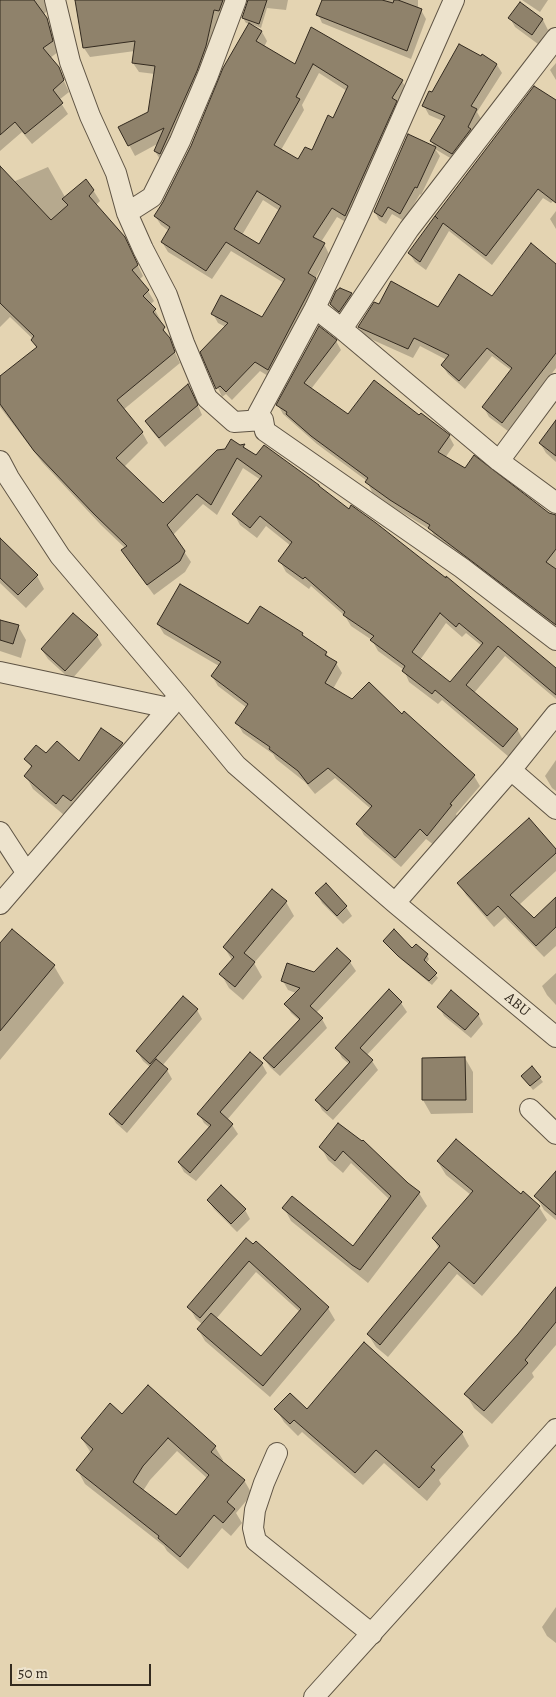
<!DOCTYPE html>
<style>
body{margin:0}
#map{position:relative;width:556px;height:1697px;overflow:hidden;background:#e4d4b2;font-family:Alegreya,serif}
canvas{display:block}
.scale{position:absolute;left:10px;top:1664px;width:141px;height:22px;box-sizing:border-box;border:2px solid #332a1f;border-top:0;padding-left:6px;font-size:15px;line-height:18px;white-space:nowrap;color:#332a1f;-webkit-text-stroke:4px #ede3cd;paint-order:stroke}
</style>
<div id="map">
<canvas width="556" height="1697"></canvas>
<div class="scale">50 m</div>
</div>
<script>
const ctx = document.querySelector('canvas').getContext('2d');
ctx.lineJoin = 'round';
function fillPath(path, color) { ctx.fillStyle = color; ctx.fill(path, 'evenodd'); }
const shape = rows => new Path2D(rows.map(r => 'M' + r).join(''));
function stroke(path, color, width, dash) { ctx.strokeStyle = color; ctx.lineWidth = width; ctx.lineCap = dash ? 'butt' : 'round'; ctx.setLineDash(dash || []); ctx.stroke(path); }
function label(font, color, halo, rows, align = 'center') {
  ctx.font = font + ' Alegreya,serif'; ctx.lineWidth = 4; ctx.setLineDash([]); ctx.textBaseline = 'middle'; ctx.strokeStyle = halo; ctx.fillStyle = color; for (const [text, x, y, turn = 0] of rows) {
    ctx.save(); ctx.translate(x, y); ctx.rotate((+turn || 0) * Math.PI / 180); ctx.textAlign = isNaN(turn) ? turn : align; if (halo) ctx.strokeText(text, 0, 0); ctx.fillText(text, 0, 0); ctx.restore();
  }
}
fillPath(shape([
 [0,0,48,0,49,9,43,15,53,31,58,52,50,58,58,68,69,92,59,100,68,114,32,144,22,132,0,151],
 [76,0,231,0,211,56,161,161,155,151,159,143,135,156,120,128,149,113,155,74,139,72,133,63,135,51,90,57,84,48],
 [266,0,288,0,286,10,267,8,261,28,251,24,251,26,262,32,267,41,264,47,296,66,311,29,402,81,407,90,351,225,337,217,321,242,324,244,329,254,315,279,321,289,273,379,260,371,232,400,226,394,222,397,202,352,226,327,218,323,213,314,262,319,284,283,231,251,212,279,168,252,162,242,169,231,161,225,155,216,164,203,250,24,246,23,243,18],
 [319,73,347,91,333,119,313,152,299,161,281,150,304,110,302,105],
 [263,200,280,211,259,246,242,235],
 [324,0,418,0,418,9,421,10,426,19,411,59,322,23,318,14],
 [522,0,548,0,540,12],
 [520,4,543,20,548,30,538,44,515,27,510,18],
 [482,56,497,65,502,73,477,112,481,119,457,162,435,149,440,156,421,195,420,194,404,221,392,214,386,224,379,220,375,212,408,136,436,149,431,141,443,121,429,115,424,106,433,94],
 [556,63,556,80,550,70],
 [556,101,556,198,551,203,543,198,492,265,449,231,426,270,415,262,409,253],
 [48,167,65,197,93,190,100,201,96,205,130,249,143,276,139,280,148,291,154,301,150,305,155,310,161,321,159,322,170,339,169,340,180,363,123,410,142,432,148,443,124,467,163,505,240,447,244,446,247,451,556,670,556,699,505,656,474,693,517,729,523,740,509,757,442,700,438,704,409,682,404,670,378,651,372,640,351,626,345,616,311,586,309,589,286,572,280,561,291,546,266,526,257,538,240,525,234,514,261,480,243,468,217,515,203,504,173,535,191,562,185,572,154,595,129,561,123,550,125,548,101,525,42,462,0,407,0,378,37,349,32,340,33,339,10,317,0,327,0,168,13,182],
 [446,623,462,637,466,633,482,646,450,684,420,660],
 [556,211,556,229,550,219],
 [556,266,556,368,508,431,489,417,484,408,512,371,492,356,465,389,448,374,442,365,447,360,420,346,413,358,364,336,359,327,492,298],
 [351,294,356,303,345,320,337,314,331,304],
 [319,328,336,341,341,350,311,389,348,416,420,417,449,436,454,445,445,458,548,514,556,515,556,629,435,537,431,530,396,509,372,492,367,481,317,444,283,414,278,405],
 [193,394,202,415,165,447,152,431,146,422],
 [556,422,556,462,546,453,540,443],
 [0,540,37,576,44,589,26,608,0,583],
 [0,621,18,626,26,640,21,658,0,651],
 [158,624,248,626,302,634,306,639,326,653,331,660,336,663,342,673,333,689,353,701,402,716,474,776,480,786,456,814,457,816,434,845,426,839,401,867,364,835,358,824,371,809,335,778,315,794,305,782,276,759,273,754,243,733,237,723,247,708,218,686,212,676,219,666,164,634],
 [97,636,102,645,71,680,48,659,42,650],
 [122,744,129,756,64,815,33,789,26,776,32,769,26,759,46,755,80,763],
 [556,760,556,791,552,788,545,776],
 [556,851,556,871,519,905,534,920,556,899,556,946,544,957,505,917,494,927,466,895,459,883],
 [317,893,346,907,352,916,343,924,322,903],
 [286,902,294,916,254,963,262,977,243,1000,229,988,221,974,232,960,224,947],
 [385,941,427,955,429,959,426,964,438,978,432,985,402,960],
 [0,945,54,966,64,983,0,1060],
 [337,950,350,962,356,971,316,1013,322,1019,327,1028,280,1076,270,1067,264,1058,300,1021,291,1013,286,1004,296,993,288,990,283,981,314,974],
 [556,973,556,1005,547,995,542,986],
 [389,991,401,1003,407,1012,366,1056,372,1061,378,1070,333,1120,322,1110,317,1100,349,1064,342,1058,337,1048],
 [439,1007,478,1014,483,1024,471,1038,444,1016],
 [197,1010,202,1019,162,1066,167,1070,172,1079,127,1133,116,1123,111,1114,150,1067,143,1061,137,1051],
 [465,1058,473,1072,473,1113,431,1114,423,1100],
 [262,1064,267,1073,227,1120,232,1125,238,1134,196,1181,184,1172,179,1163,210,1128,204,1123,199,1114],
 [532,1068,543,1082,533,1090,525,1080],
 [338,1124,419,1193,427,1206,368,1283,291,1221,284,1208,354,1247,390,1200,351,1163,343,1173,328,1160,321,1147],
 [438,1162,521,1195,523,1193,539,1207,547,1220,482,1296,457,1274,388,1357,376,1347,368,1334,439,1249,433,1238,471,1195,446,1175],
 [556,1185,556,1220,544,1210,536,1196],
 [208,1200,245,1210,250,1219,237,1232,214,1209],
 [256,1242,328,1308,335,1320,270,1397,205,1341,198,1329,202,1324,196,1319,189,1307],
 [256,1272,300,1312,261,1358,216,1319],
 [556,1290,556,1345,532,1373,534,1377,492,1424,474,1408,466,1394,519,1335],
 [148,1387,215,1447,223,1460,222,1462,244,1480,252,1494,236,1513,242,1523,231,1536,222,1528,188,1569,167,1551,164,1546,85,1484,78,1471,91,1453,82,1439,123,1416],
 [177,1451,208,1479,176,1517,143,1491,150,1480],
 [276,1409,307,1411,462,1433,469,1446,439,1480,441,1484,427,1501,384,1463,363,1485,302,1432,298,1436,284,1422],
 [556,1607,556,1643,547,1636,542,1627]
]), '#0003');
const building = shape([
 [0,0,34,0,47,18,53,41,43,48,59,67,64,80,53,90,63,103,25,134,15,122,0,135,0,0],
 [75,0,223,0,219,11,214,10,206,46,197,71,160,154,154,151,164,128,128,146,118,127,148,112,155,66,132,63,135,41,83,48,75,0],
 [248,0,267,0,259,24,242,18,248,0],
 [322,0,382,0,393,3,394,0,398,0,422,9,407,51,316,15,322,0],
 [520,2,543,19,532,35,508,18,520,2],
 [249,23,262,31,256,41,295,64,311,27,403,80,392,98,397,101,345,216,332,208,313,237,325,243,308,273,316,278,268,370,255,362,226,392,220,386,216,389,200,352,228,323,211,314,221,295,262,317,285,279,226,242,206,271,161,242,170,227,154,216,163,202,191,146,223,68,249,23],
 [313,64,348,86,333,118,328,115,312,150,305,147,298,159,274,145,300,99,296,97,313,64],
 [257,191,281,206,259,244,234,229,257,191],
 [459,44,481,56,482,54,497,64,471,106,477,109,468,127,471,129,452,154,430,141,445,116,422,106,429,91,432,92,459,44],
 [534,86,556,100,556,203,538,189,486,256,443,223,420,262,408,253,435,216,438,219,435,216,534,86],
 [408,134,436,147,417,188,415,187,400,214,388,207,382,217,374,212,408,134],
 [0,166,51,220,68,205,62,199,86,179,94,190,89,196,125,237,138,265,132,270,149,290,143,296,156,309,153,312,165,327,163,330,170,338,175,352,117,400,143,432,116,458,163,503,217,450,225,449,231,439,240,445,245,444,243,447,256,455,264,445,319,485,319,486,349,509,351,505,376,523,446,578,446,576,556,668,556,695,498,646,466,685,518,729,503,747,435,690,432,694,402,671,405,666,370,640,374,636,343,615,345,612,305,577,303,579,278,561,292,542,260,516,250,528,232,514,262,476,237,458,211,505,197,494,167,525,185,551,180,561,147,585,121,550,127,546,94,514,34,451,0,404,0,376,37,347,31,340,34,336,0,303,0,166],
 [440,613,456,627,459,623,483,643,450,682,412,652,440,613],
 [531,243,556,264,556,353,502,423,482,407,512,368,487,348,459,381,441,365,449,355,414,338,408,349,358,327,374,302,379,304,391,281,438,307,459,274,492,296,531,243],
 [340,288,352,293,339,312,330,304,336,291,340,288],
 [319,326,337,340,304,383,348,414,374,380,419,415,421,413,450,435,438,452,465,468,474,455,549,513,556,515,556,549,546,562,556,569,556,625,428,528,430,525,390,500,365,482,368,478,311,436,286,414,287,412,276,405,319,326],
 [188,384,198,405,159,438,145,421,188,384],
 [556,420,556,456,539,443,556,420],
 [0,538,38,575,18,595,0,578,0,538],
 [180,584,248,624,260,606,303,633,302,635,327,652,325,655,337,662,325,683,352,699,369,682,402,714,404,711,475,775,450,804,452,805,427,836,420,829,395,858,356,824,372,806,347,784,328,768,308,784,298,771,269,749,270,747,235,723,248,704,211,676,221,662,157,624,180,584],
 [73,613,98,635,65,671,41,649,73,613],
 [0,620,19,625,13,644,0,640,0,620],
 [101,728,123,743,71,801,63,795,56,804,24,776,32,766,24,759,36,745,46,753,57,741,79,761,101,728],
 [529,818,556,849,556,853,510,895,534,918,556,897,556,927,536,946,498,906,487,916,457,883,529,818],
 [326,883,347,906,337,916,315,893,326,883],
 [272,889,287,901,244,953,255,962,235,987,219,974,234,957,223,947,272,889],
 [12,929,55,965,0,1031,0,943,12,929],
 [394,929,412,948,416,944,428,954,424,960,437,973,429,981,398,956,383,941,394,929],
 [337,948,351,961,310,1006,323,1018,274,1068,263,1058,300,1019,284,1004,300,988,281,981,287,963,314,972,337,948],
 [389,989,402,1002,360,1048,373,1060,327,1111,315,1100,350,1062,335,1048,389,989],
 [451,990,479,1014,465,1030,437,1007,451,990],
 [183,996,198,1009,150,1064,136,1051,183,996],
 [250,1052,263,1063,220,1112,233,1124,190,1173,178,1162,211,1125,197,1114,250,1052],
 [465,1057,466,1100,422,1100,422,1058,465,1057],
 [156,1059,168,1069,122,1125,109,1114,156,1059],
 [532,1066,541,1077,530,1086,521,1076,532,1066],
 [338,1123,362,1141,363,1140,408,1183,420,1192,360,1270,352,1265,282,1208,292,1196,353,1246,391,1196,343,1151,335,1161,319,1147,338,1123],
 [456,1139,521,1194,523,1191,540,1206,474,1284,449,1262,380,1345,367,1334,440,1246,432,1238,473,1191,437,1161,456,1139],
 [556,1171,556,1215,534,1196,556,1171],
 [221,1185,246,1209,231,1224,207,1200,221,1185],
 [246,1238,253,1244,256,1241,329,1307,263,1386,197,1329,211,1313,261,1356,301,1309,249,1261,200,1318,187,1307,246,1238],
 [556,1287,556,1322,525,1360,528,1363,484,1411,464,1394,518,1334,556,1287],
 [364,1342,463,1432,431,1467,435,1470,419,1488,376,1450,355,1473,294,1420,290,1424,274,1409,290,1393,307,1409,364,1342],
 [148,1385,216,1446,211,1452,245,1480,227,1502,235,1509,223,1523,214,1515,180,1557,158,1538,159,1536,76,1470,93,1449,81,1438,110,1403,122,1414,148,1385],
 [168,1438,209,1475,176,1515,133,1482,143,1466,168,1438]
]);
fillPath(building, '#8f826b');
stroke(building, '#332a1f', 1);
const street = shape([
 [55,0,70,62,90,116,116,173,127,213,143,249,167,295,184,343,207,398,234,422,263,420],
 [454,0,360,213,315,308,258,414,263,420,265,431,462,568,556,640],
 [127,213,152,197,180,141,208,75,236,0],
 [315,308,342,329,499,461,556,503],
 [342,329,409,229,556,38],
 [0,461,9,478,60,556,178,695,236,765,395,903,556,1037],
 [499,461,556,384],
 [0,672,169,708,176,699],
 [511,770,556,809],
 [0,832,26,872],
 [395,903,511,770,556,714],
 [0,904,169,708],
 [530,1109,556,1134],
 [277,1453,264,1483,255,1510,253,1528,256,1541,372,1634],
 [314,1697,556,1429]
]);
stroke(street, '#5f5444', 22);
stroke(street, '#ede3cd', 20);
label('15px', '#332a1f', '#ede3cd', [
 ["ABU",517,1005,40]
]);
</script>
